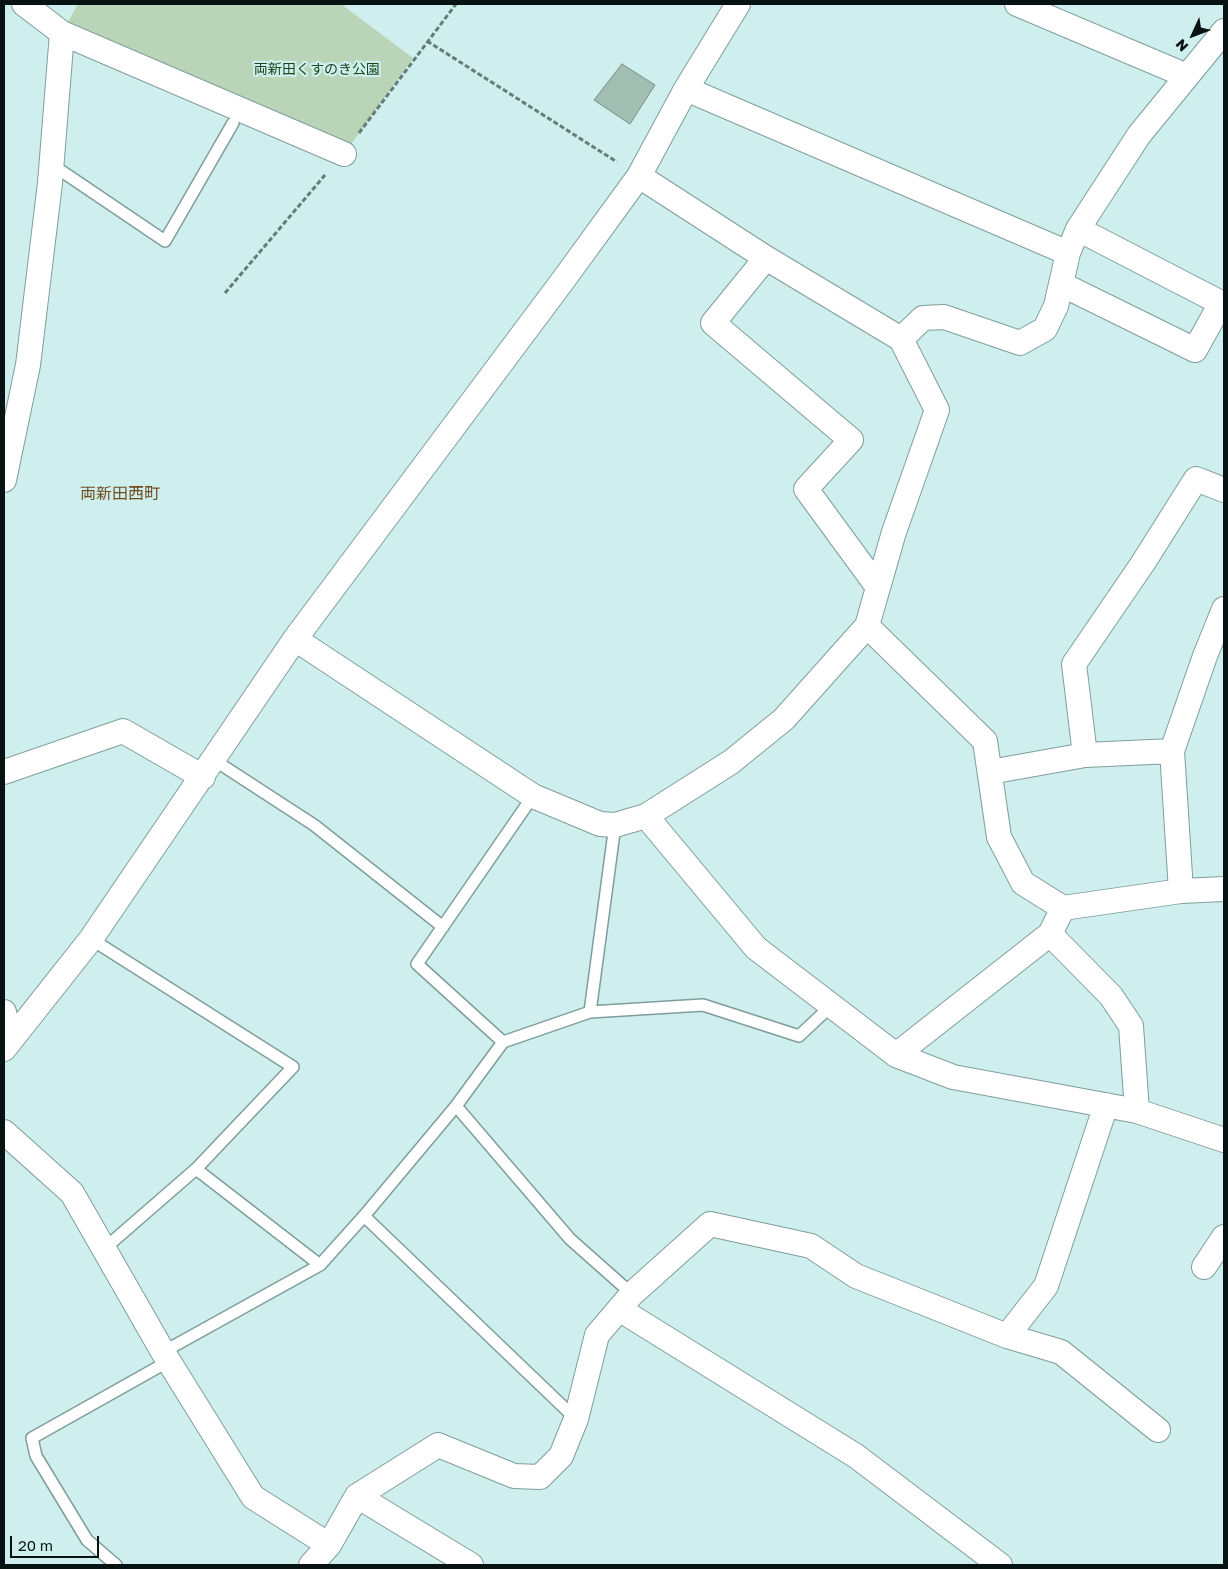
<!DOCTYPE html>
<meta charset="utf-8">
<style>
body{margin:0}
#map{position:relative;width:1228px;height:1569px;overflow:hidden;background:#ceefed;font-family:"Golos Text",sans-serif}
canvas{display:block}
.frame{position:absolute;inset:0;border:5px solid #071312;pointer-events:none}
.north{position:absolute;left:1168px;top:10px;width:50px;height:50px;-webkit-text-stroke:4px #ceefed;paint-order:stroke;rotate:227deg;font-size:14px;font-weight:700;line-height:20px;text-align:center;color:#071312}
.north::after{content:'';display:block;margin:auto;width:18px;height:22px;background:#071312;clip-path:polygon(50% 0,100% 100%,50% 72%,0 100%)}
.scale{position:absolute;left:10px;top:1536px;width:89px;height:22px;box-sizing:border-box;border:2px solid #071312;border-top:0;padding-left:6px;font-size:15px;line-height:18px;white-space:nowrap;color:#071312;-webkit-text-stroke:4px #ceefed;paint-order:stroke}
</style>
<div id="map">
<canvas width="1228" height="1569"></canvas>
<div class="frame"></div>
<div class="north">N</div>
<div class="scale">20 m</div>
</div>
<script>
const ctx = document.querySelector('canvas').getContext('2d');
ctx.lineJoin = 'round';
function fillPath(path, color) { ctx.fillStyle = color; ctx.fill(path, 'evenodd'); }
const shape = rows => new Path2D(rows.map(r => 'M' + r).join(''));
function stroke(path, color, width, dash) { ctx.strokeStyle = color; ctx.lineWidth = width; ctx.lineCap = dash ? 'butt' : 'round'; ctx.setLineDash(dash || []); ctx.stroke(path); }
function label(font, color, halo, rows, align = 'center') {
  ctx.font = font + ' "Golos Text","Noto Sans JP",sans-serif'; ctx.lineWidth = 4.5; ctx.setLineDash([]); ctx.textBaseline = 'middle'; ctx.strokeStyle = halo; ctx.fillStyle = color; for (const [text, x, y, turn = 0] of rows) {
    ctx.save(); ctx.translate(x, y); ctx.rotate((+turn || 0) * Math.PI / 180); ctx.textAlign = isNaN(turn) ? turn : align; if (halo) ctx.strokeText(text, 0, 0); ctx.fillText(text, 0, 0); ctx.restore();
  }
}
fillPath(shape([
 [78,4,341,4,413,58,344,154,62,33]
]), '#b9d4b7');
const building = shape([
 [622,64,655,85,630,124,594,100,622,64]
]);
fillPath(building, '#a2bdb1');
stroke(building, '#758f84', 1);
const lane = shape([
 [51,164,165,241,233,123],
 [214,760,314,825,443,927],
 [91,939,293,1067,196,1169,104,1249],
 [590,1012,615,825],
 [503,1042,417,964,533,796],
 [196,1169,320,1265],
 [364,1216,456,1106],
 [632,1294,570,1239,456,1106,503,1042,590,1012,703,1005,799,1036,832,1005],
 [163,1352,320,1265,364,1216,576,1419],
 [116,1565,87,1540,36,1456,32,1438,169,1361]
]);
const street = shape([
 [1017,4,1187,76],
 [62,33,344,154],
 [686,89,1068,253],
 [639,176,766,258,901,339,923,318,944,317,1020,343,1045,329,1056,306,1068,253,1078,229,1139,135,1224,31],
 [766,258,713,323,851,440,806,489,877,586],
 [1061,284,1195,350,1221,303,1078,229],
 [901,339,937,410,894,532,867,626,784,719,731,762,646,816,756,948,896,1055,953,1077,1137,1111,1224,1140],
 [4,480,28,365,50,183,62,33,24,4],
 [867,626,985,741,999,837,1023,883,1063,908,1181,891,1224,889],
 [295,639,533,796,600,824,615,825,646,816],
 [1172,751,1085,755,1074,664,1143,563,1196,479,1224,490],
 [4,772,123,731,203,777],
 [990,772,1085,755],
 [1181,891,1172,751,1205,656,1224,609],
 [1050,934,1111,996,1131,1026,1137,1111],
 [4,1012,10,1039],
 [4,1049,91,939,295,639,564,279,639,176,686,89,738,4],
 [896,1055,1050,934,1063,908],
 [4,1132,72,1193,163,1352,253,1497,329,1545],
 [1204,1267,1224,1237],
 [619,1309,856,1456,1000,1565],
 [1007,1336,1046,1286,1106,1105],
 [357,1496,471,1565],
 [311,1565,329,1545,357,1496,438,1445,514,1476,540,1477,561,1456,576,1419,597,1335,632,1294,710,1224,811,1246,856,1276,1007,1336,1061,1352,1158,1430]
]);
stroke(lane, '#7f9d9c', 14);
stroke(street, '#7f9d9c', 26);
stroke(shape([
 [427,41,617,162],
 [359,133,456,4],
 [225,293,325,175]
]), '#667c7a', 3, [5, 2.5]);
stroke(lane, '#fff', 11);
stroke(street, '#fff', 24);
label('14px', '#1d461c', '#ceefed', [
 ["両新田くすのき公園",317,70]
]);
label('16px', '#714c1d', '#ceefed', [
 ["両新田西町",120,494]
]);
</script>
